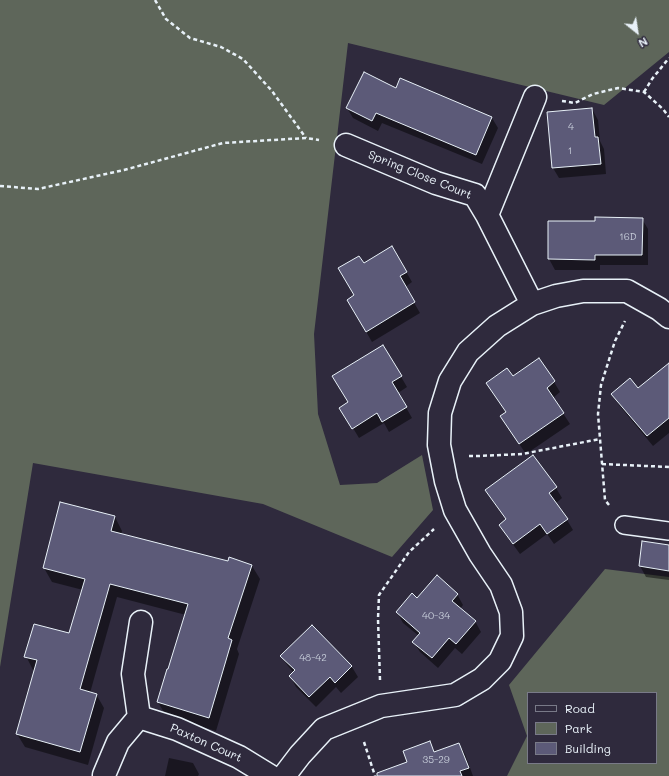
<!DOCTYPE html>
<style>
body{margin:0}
#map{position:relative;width:669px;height:776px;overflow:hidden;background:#2f2a3d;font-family:Mali,sans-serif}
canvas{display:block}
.legend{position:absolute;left:527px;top:692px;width:130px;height:72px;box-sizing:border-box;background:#2f2a3d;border:1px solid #797a88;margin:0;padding:5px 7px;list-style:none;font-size:12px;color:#e8f1f8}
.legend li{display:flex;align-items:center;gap:8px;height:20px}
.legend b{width:20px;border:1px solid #797a88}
.north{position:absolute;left:617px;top:12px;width:40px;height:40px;-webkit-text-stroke:3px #2f2a3d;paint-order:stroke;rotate:150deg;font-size:11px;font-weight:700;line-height:16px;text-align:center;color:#e8f1f8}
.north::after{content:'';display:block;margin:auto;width:14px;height:18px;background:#e8f1f8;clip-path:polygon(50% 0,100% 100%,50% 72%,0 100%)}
</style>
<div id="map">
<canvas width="669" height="776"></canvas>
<ul class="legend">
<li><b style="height:5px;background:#2f2a3d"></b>Road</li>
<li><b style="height:11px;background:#5e665a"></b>Park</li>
<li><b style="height:11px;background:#5c5a78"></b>Building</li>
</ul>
<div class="north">N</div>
</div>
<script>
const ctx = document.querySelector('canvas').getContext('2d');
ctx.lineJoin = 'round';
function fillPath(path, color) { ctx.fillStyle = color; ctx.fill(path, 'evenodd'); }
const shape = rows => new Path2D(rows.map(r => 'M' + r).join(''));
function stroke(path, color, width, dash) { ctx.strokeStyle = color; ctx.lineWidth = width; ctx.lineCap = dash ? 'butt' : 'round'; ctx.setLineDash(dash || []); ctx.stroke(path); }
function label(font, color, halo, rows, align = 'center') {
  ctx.font = font + ' Mali,sans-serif'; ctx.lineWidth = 3.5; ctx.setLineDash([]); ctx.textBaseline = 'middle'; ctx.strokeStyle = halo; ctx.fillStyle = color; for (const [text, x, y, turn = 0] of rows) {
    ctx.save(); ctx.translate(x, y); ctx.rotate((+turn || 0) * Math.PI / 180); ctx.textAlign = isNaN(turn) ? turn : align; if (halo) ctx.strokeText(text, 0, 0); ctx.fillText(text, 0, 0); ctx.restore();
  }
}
fillPath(shape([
 [0,0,669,0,669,52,604,105,348,43,314,334,318,414,340,485,377,483,422,455,433,510,392,557,263,504,33,463,0,667],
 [605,569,669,577,669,776,507,776,527,736,509,685],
 [528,693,656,693,656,763,528,763]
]), '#5e665a');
fillPath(shape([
 [397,89,492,118,498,128,482,164,382,123,378,131,353,118,347,108],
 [592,109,598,120,600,141,604,149,606,174,559,178,553,168],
 [642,219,648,229,648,265,600,265,600,270,555,270,549,259,549,222,596,222],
 [392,247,412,282,405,287,420,313,372,342,348,300,355,296,363,265],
 [383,346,407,387,398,393,412,418,389,432,384,423,359,438,341,408,349,403],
 [539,360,554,382,560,392,553,398,570,424,526,454,507,426,506,413,487,383,512,378],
 [669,370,669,433,653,446,619,405,613,394,638,390],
 [533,456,556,488,562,498,555,504,567,520,573,530,554,544,547,534,520,554,506,535,500,525,507,520,492,500,486,490],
 [61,503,115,517,122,531,121,535,229,563,230,559,252,566,260,579,237,649,239,654,216,731,166,716,158,702,186,615,117,597,90,693,96,694,104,708,88,765,25,747,17,734,35,670,33,670,26,656,69,635,83,590,52,582,44,568],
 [643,542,669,546,669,580,646,577,640,566],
 [457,594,463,605,460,609,475,621,481,632,462,654,455,648,438,668,420,652,414,642,419,636,403,623,397,612,417,599],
 [312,626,352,667,358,677,341,693,336,687,316,707,296,687,290,676,294,673,288,666,281,656],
 [429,742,435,753,459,744,465,754,473,776,413,776],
 [169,758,193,763,199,774,198,776,165,776]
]), '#0007');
const building = shape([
 [364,72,396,88,400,78,492,117,476,155,376,113,372,121,346,108,364,72],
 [592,108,595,137,598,137,601,164,552,168,547,112,592,108],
 [595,217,643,218,642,255,595,255,595,260,548,259,548,221,595,221,595,217],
 [392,246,407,272,400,276,415,302,366,332,347,300,354,295,338,268,359,256,364,263,392,246],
 [383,345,402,376,392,382,407,407,382,422,377,413,352,429,339,408,348,402,332,376,383,345],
 [539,358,555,381,547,388,564,413,519,444,500,416,506,412,486,383,507,368,513,376,539,358],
 [669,363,669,418,647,436,611,394,630,378,638,388,669,363],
 [533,455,557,487,549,493,568,519,547,534,540,524,513,544,499,525,506,519,485,490,533,455],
 [60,502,115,516,111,531,228,561,229,557,252,565,228,638,232,640,209,718,157,702,167,669,168,669,188,604,110,584,80,689,97,694,80,752,16,734,37,660,24,657,34,624,69,633,85,579,43,568,60,502],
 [642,541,669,545,669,571,639,566,642,541],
 [437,575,458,594,452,601,476,621,456,644,449,638,432,658,412,642,420,633,396,612,412,593,417,598,437,575],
 [312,625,352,666,335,683,330,677,309,697,289,676,295,670,280,656,312,625],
 [430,741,434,752,459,743,469,768,460,771,462,776,377,776,377,773,407,762,403,751,430,741]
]);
fillPath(building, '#5c5a78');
stroke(building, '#e8f1f8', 1);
const lane = shape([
 [624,525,669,531]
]);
const street = shape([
 [346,145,436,183,475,195,487,215,532,304],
 [487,215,535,97],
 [139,717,177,729,239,757,270,776],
 [104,775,118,742,139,717,133,674,141,622],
 [284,776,300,755,324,729,381,706,455,695,482,679,500,661,512,636,511,612,501,585,480,554,455,510,446,481,439,445,440,413,450,381,468,352,497,326,532,304,556,296,583,291,627,291,659,309,669,317]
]);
stroke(lane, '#e8f1f8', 20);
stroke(street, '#e8f1f8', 25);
stroke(shape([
 [155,0,166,19,190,38,221,47,243,59,272,91,306,138],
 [644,92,652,79,669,58],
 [562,101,575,103,593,94,618,88,644,92,663,109,669,117],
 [0,186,38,189,124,170,223,143,306,138,319,140],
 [469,456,478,456,522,454,600,439],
 [602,464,669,467],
 [609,505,605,500,598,414,601,385,615,341,625,321],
 [380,680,378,619,379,595,409,552,434,529],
 [364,742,375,776]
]), '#e8f1f8', 2.5, [4, 3]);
stroke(lane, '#2f2a3d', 17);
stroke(street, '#2f2a3d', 22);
label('10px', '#c5cbd8', null, [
 ["4",571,127],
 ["1",570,151],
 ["16D",628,237],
 ["40-34",436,616],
 ["48-42",313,658],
 ["35-29",436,760]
]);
label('12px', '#e8f1f8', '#2f2a3d', [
 ["Spring Close Court",420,175,22],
 ["Paxton Court",206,743,24]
]);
</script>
